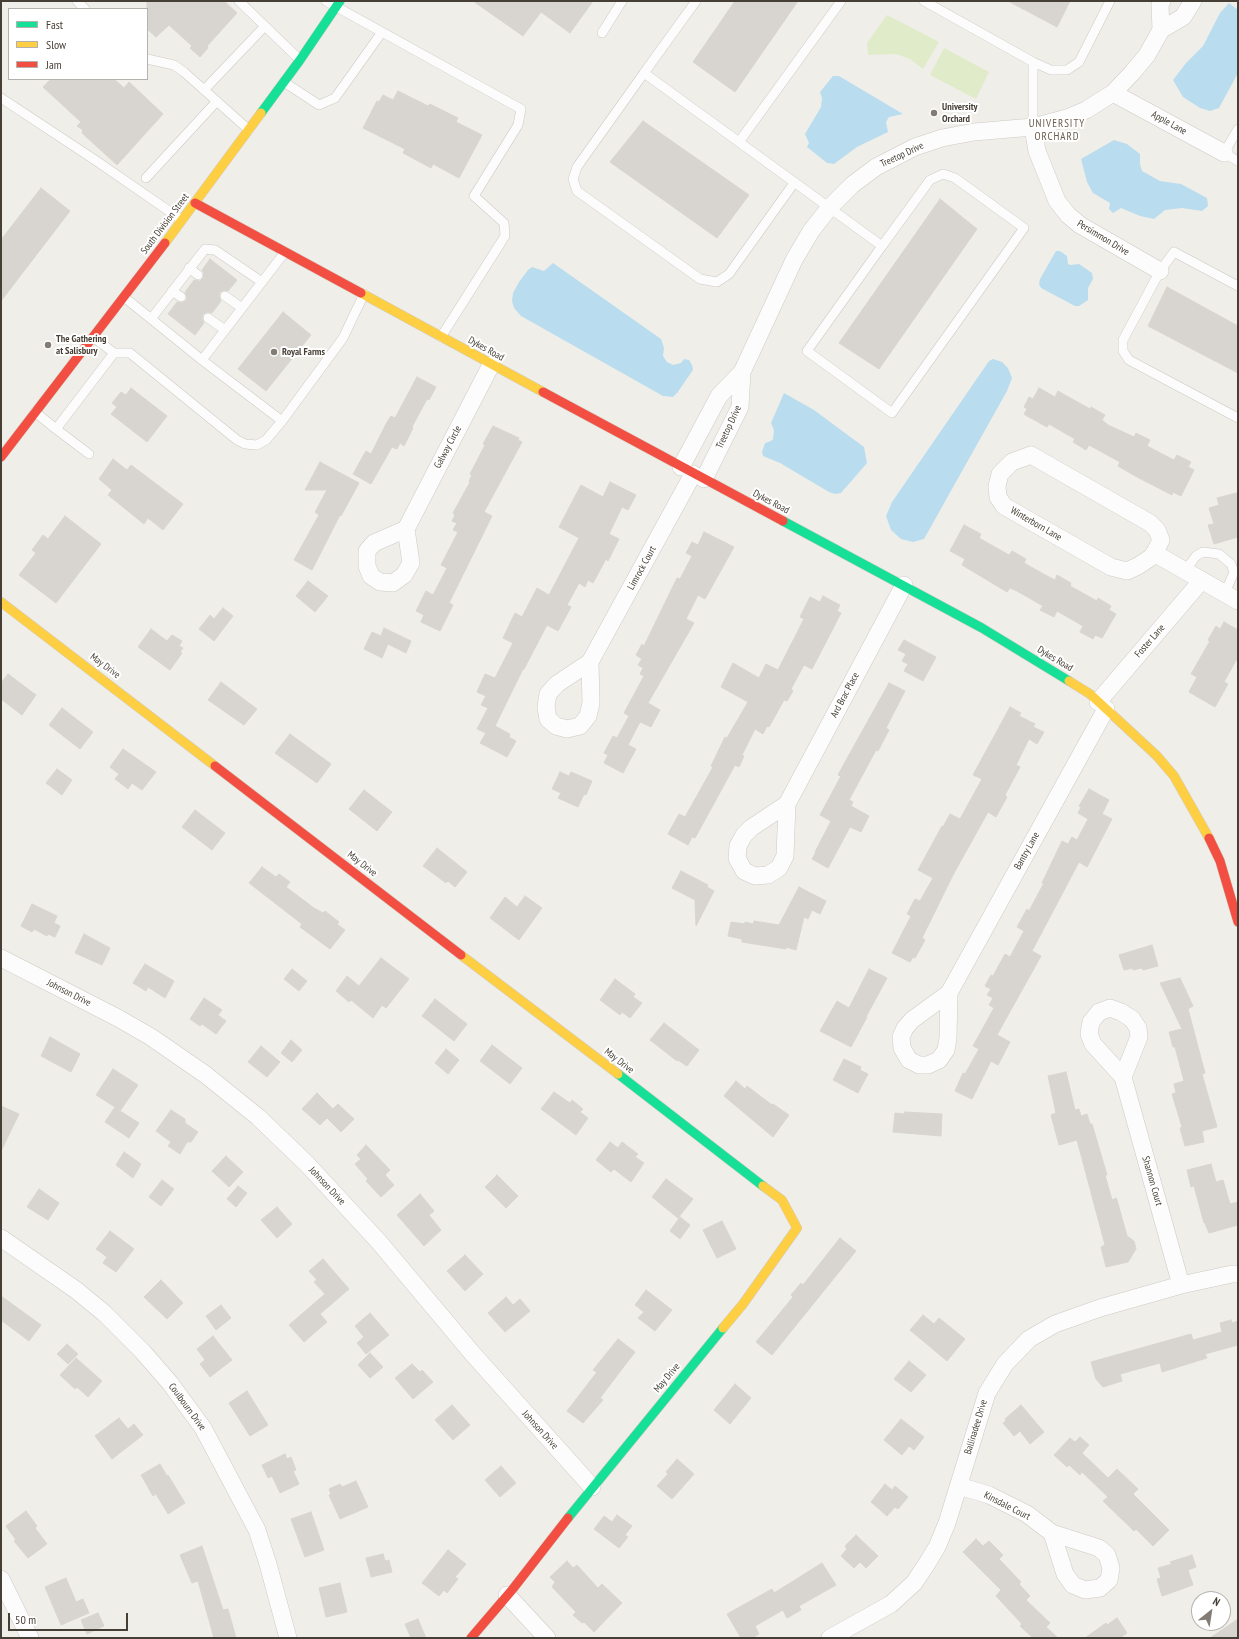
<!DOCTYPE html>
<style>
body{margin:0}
#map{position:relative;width:1239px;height:1639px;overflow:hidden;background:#f0eee9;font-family:"PT Sans Narrow",sans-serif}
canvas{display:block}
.frame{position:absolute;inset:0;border:2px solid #463f35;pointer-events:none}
.legend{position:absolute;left:8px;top:8px;width:140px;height:72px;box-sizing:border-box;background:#fff;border:1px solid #b5b2ae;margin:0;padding:5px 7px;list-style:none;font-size:12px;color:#463f35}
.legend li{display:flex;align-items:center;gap:8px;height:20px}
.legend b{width:20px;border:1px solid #b5b2ae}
.north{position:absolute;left:1191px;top:1591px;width:40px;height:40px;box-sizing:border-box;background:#fff;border:1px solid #b5b2ae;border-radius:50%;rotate:30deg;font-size:11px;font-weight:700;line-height:16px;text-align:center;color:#463f35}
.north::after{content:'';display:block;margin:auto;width:14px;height:18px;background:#827c74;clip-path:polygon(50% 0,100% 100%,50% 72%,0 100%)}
.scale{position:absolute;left:8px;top:1613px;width:120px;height:18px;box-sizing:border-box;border:2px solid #463f35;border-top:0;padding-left:5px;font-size:12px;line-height:14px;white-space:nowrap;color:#463f35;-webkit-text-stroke:3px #fff;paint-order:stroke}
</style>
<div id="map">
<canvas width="1239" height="1639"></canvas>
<div class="frame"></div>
<ul class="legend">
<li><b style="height:5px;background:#16e098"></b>Fast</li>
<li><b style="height:5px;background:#ffcf43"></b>Slow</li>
<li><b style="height:5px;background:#f24e42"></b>Jam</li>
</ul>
<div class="north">N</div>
<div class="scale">50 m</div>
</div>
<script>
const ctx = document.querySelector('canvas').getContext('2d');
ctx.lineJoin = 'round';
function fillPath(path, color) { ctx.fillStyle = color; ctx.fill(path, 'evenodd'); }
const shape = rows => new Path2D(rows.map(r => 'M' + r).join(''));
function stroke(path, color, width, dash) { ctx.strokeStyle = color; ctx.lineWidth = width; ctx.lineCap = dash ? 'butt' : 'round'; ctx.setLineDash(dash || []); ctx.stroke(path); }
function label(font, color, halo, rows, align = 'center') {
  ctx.font = font + ' "PT Sans Narrow",sans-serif'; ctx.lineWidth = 4; ctx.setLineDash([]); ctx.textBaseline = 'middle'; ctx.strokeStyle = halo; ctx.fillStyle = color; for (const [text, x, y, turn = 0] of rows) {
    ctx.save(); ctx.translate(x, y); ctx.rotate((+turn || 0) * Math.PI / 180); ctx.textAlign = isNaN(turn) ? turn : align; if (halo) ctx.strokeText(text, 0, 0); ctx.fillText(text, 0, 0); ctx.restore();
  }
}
fillPath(shape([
 [887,15,939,42,923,69,910,59,896,54,868,55,867,43],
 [944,48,989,72,976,99,930,75]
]), '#e0ebc9');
fillPath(shape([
 [1229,3,1238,10,1238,73,1219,108,1210,111,1200,108,1183,97,1173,80,1186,63,1203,46,1220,13],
 [833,76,839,76,903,114,889,117,886,122,888,132,857,147,834,164,827,163,807,147,809,143,805,134,821,107,822,98,820,92],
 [1114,140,1127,144,1140,154,1140,164,1142,171,1160,181,1181,184,1207,198,1208,206,1202,211,1182,208,1165,210,1154,219,1140,216,1121,208,1113,213,1109,209,1110,203,1093,193,1087,182,1081,159],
 [1056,251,1060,251,1067,256,1068,264,1070,265,1079,264,1092,273,1093,279,1088,288,1088,300,1079,306,1075,306,1041,288,1039,284,1040,279],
 [553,263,661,339,664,348,663,356,667,362,673,365,681,363,684,359,689,360,692,365,693,370,677,393,673,397,663,396,521,316,514,308,512,301,513,293,519,282,528,270,532,267,544,271],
 [993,359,1002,362,1008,368,1012,378,1007,391,924,539,913,542,901,539,891,530,886,516,892,502,989,361],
 [784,393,814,410,864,447,867,463,841,493,835,494,829,492,780,463,763,456,762,452,765,443,771,441,773,439,774,430,771,423]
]), '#b9ddef');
const building = shape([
 [147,1,224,1,237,13,207,46,208,48,200,57,190,48,192,46,169,25,156,37,147,29,147,1],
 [473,1,593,1,570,33,541,12,523,36,473,1],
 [735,1,798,1,735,92,693,62,735,1],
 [1008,1,1070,1,1057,27,1008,1],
 [51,79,114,79,124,88,129,82,163,114,117,165,82,133,83,130,77,126,81,122,43,87,51,79],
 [398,91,428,106,430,104,458,118,456,122,482,135,459,178,433,164,431,168,403,153,405,149,363,128,377,101,379,102,383,95,393,100,398,91],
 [643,121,749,195,717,238,610,162,643,121],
 [41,188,70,211,1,301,1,240,41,188],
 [940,199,977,229,879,369,839,343,940,199],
 [210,259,237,280,228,291,225,290,220,292,219,296,221,301,212,313,208,312,203,314,202,318,204,323,195,335,168,314,177,302,181,303,186,301,187,297,185,292,194,280,200,281,203,278,204,273,202,270,210,259],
 [1167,287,1238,326,1238,373,1148,326,1167,287],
 [283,312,311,335,266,391,238,369,283,312],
 [417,377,436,387,429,400,427,399,412,427,413,428,404,446,400,443,397,449,392,447,371,484,353,474,366,451,371,454,387,422,391,416,395,418,417,377],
 [131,388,167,416,147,442,111,414,117,407,112,403,121,392,126,395,131,388],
 [1039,388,1055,397,1058,391,1090,409,1091,407,1105,415,1102,420,1108,425,1134,437,1136,433,1150,440,1147,446,1174,460,1177,455,1191,462,1188,467,1194,470,1181,496,1173,492,1172,495,1137,477,1118,466,1120,462,1089,445,1086,450,1073,442,1075,439,1049,424,1047,427,1027,416,1024,414,1027,409,1024,407,1029,397,1033,399,1039,388],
 [493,426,519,438,518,440,522,442,484,512,492,516,449,603,453,605,440,631,421,622,424,615,416,611,426,591,433,595,447,568,441,565,458,532,453,530,457,523,452,521,455,515,453,513,470,482,469,481,472,475,470,474,485,445,483,444,493,426],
 [113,459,127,470,131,465,183,504,163,530,148,518,144,524,108,495,112,490,99,479,113,459],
 [320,462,359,483,341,516,340,515,312,570,294,560,319,515,315,512,327,490,305,490,320,462],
 [610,482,636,495,628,510,622,507,609,534,619,539,608,561,606,559,593,583,588,580,585,587,579,583,567,605,571,607,558,631,547,625,524,669,523,669,495,726,510,734,509,737,516,741,507,757,480,743,486,733,477,729,488,708,481,705,486,696,477,692,485,674,495,678,513,643,503,638,515,613,522,617,537,588,549,595,579,538,559,527,581,485,603,497,610,482],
 [1236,493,1238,499,1238,537,1214,544,1208,525,1214,524,1209,508,1219,505,1217,498,1236,493],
 [65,516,101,544,56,603,19,575,36,553,32,550,43,535,48,539,65,516],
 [964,525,981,534,979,538,1009,555,1012,551,1026,559,1024,563,1049,577,1055,580,1057,575,1071,583,1070,586,1097,601,1098,598,1111,606,1109,610,1116,614,1102,638,1095,635,1093,639,1080,632,1083,626,1057,611,1054,617,1040,610,1043,606,1017,591,1010,588,1007,592,962,565,965,559,950,551,964,525],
 [704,532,734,547,705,599,698,595,686,619,694,623,648,703,660,710,651,727,640,722,628,745,636,749,623,773,604,763,608,755,604,753,613,736,617,738,629,716,624,713,644,676,640,674,643,668,638,665,642,659,636,655,642,644,644,646,677,578,680,579,692,556,686,553,692,542,698,545,704,532],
 [308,581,328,596,315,612,296,596,308,581],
 [823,596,840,605,837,611,841,613,812,669,804,665,791,689,793,691,787,701,784,700,769,727,767,726,763,734,755,729,742,755,744,756,739,767,735,765,695,838,692,837,688,845,668,834,679,814,685,817,713,767,711,766,725,737,727,738,748,702,721,687,733,663,759,678,766,664,778,670,804,619,800,617,810,597,820,602,823,596],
 [223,608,233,616,214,641,199,629,210,615,214,619,223,608],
 [1224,622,1238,630,1238,657,1224,682,1228,684,1215,707,1189,692,1197,677,1191,674,1210,641,1208,640,1216,626,1220,629,1224,622],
 [384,628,411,641,406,653,388,644,382,658,364,649,372,632,381,636,384,628],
 [151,629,167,641,172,635,182,641,179,646,183,648,180,652,182,653,170,670,138,647,151,629],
 [904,640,936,657,923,681,904,671,908,664,902,661,906,654,898,650,904,640],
 [8,674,36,695,22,715,1,699,1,683,8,674],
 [221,682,257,709,244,725,208,700,221,682],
 [889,683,905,691,886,728,889,730,878,751,876,750,849,800,853,802,851,806,869,816,861,832,850,827,828,868,812,859,816,852,815,852,831,821,820,815,841,776,838,775,845,762,889,683],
 [1010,707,1021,713,1019,716,1035,724,1033,727,1044,732,1037,744,1029,739,1016,765,1020,767,1005,795,1007,797,996,817,988,812,953,875,922,938,925,940,915,958,913,957,910,962,892,953,911,916,907,914,915,899,920,901,933,878,918,870,942,826,943,827,950,814,960,819,982,779,973,775,1010,707],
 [62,708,93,732,80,749,49,725,62,708],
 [290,734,331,764,317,783,275,753,290,734],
 [123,749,156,772,142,790,132,783,128,789,115,779,119,774,110,767,123,749],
 [57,769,72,780,62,795,46,783,57,769],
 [560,772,569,776,571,772,592,781,586,795,584,794,578,807,558,798,561,793,552,789,560,772],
 [1089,789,1109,800,1102,814,1112,819,1087,867,1079,862,1032,951,1041,956,997,1035,1010,1042,998,1065,991,1061,972,1099,955,1091,963,1073,965,1074,979,1049,973,1046,994,1008,989,1005,993,998,987,995,991,989,985,986,991,975,993,976,1005,954,1010,957,1024,931,1017,927,1027,909,1029,911,1038,894,1044,883,1042,883,1062,841,1068,844,1072,837,1077,840,1088,819,1078,813,1081,807,1079,806,1089,789],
 [364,790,392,812,377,831,349,809,364,790],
 [195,810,225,833,212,850,182,827,195,810],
 [437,848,467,872,455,887,448,881,446,883,423,866,437,848],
 [262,867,276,877,279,874,290,882,286,887,314,908,323,913,325,911,339,922,337,924,345,930,330,949,300,927,302,924,249,883,262,867],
 [681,871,708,885,707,887,714,891,696,926,695,900,672,888,681,871],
 [799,887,826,901,820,914,812,910,808,919,804,917,796,950,786,947,786,949,742,942,742,939,728,936,731,922,745,924,745,922,753,924,754,921,779,925,799,887],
 [525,896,542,908,519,940,490,918,505,897,517,907,525,896],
 [32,904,57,916,54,923,60,926,55,937,48,934,47,936,34,929,32,932,21,926,32,904],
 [84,934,110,948,102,965,75,953,84,934],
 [1152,945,1158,966,1143,970,1142,968,1133,970,1133,968,1124,970,1119,955,1152,945],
 [381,958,409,979,386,1008,382,1005,373,1018,351,1000,349,1002,336,991,347,976,359,986,381,958],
 [145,964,174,981,165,998,148,987,146,991,133,983,145,964],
 [292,969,307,981,299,991,284,979,292,969],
 [869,969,887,978,866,1017,867,1017,851,1047,820,1031,837,1001,849,1008,869,969],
 [1180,978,1193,1006,1188,1009,1205,1073,1202,1074,1217,1127,1202,1131,1204,1142,1185,1146,1180,1128,1182,1127,1172,1094,1176,1093,1174,1084,1184,1081,1175,1047,1173,1047,1169,1032,1182,1029,1160,983,1180,978],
 [615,979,635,994,633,997,642,1003,630,1018,622,1012,620,1015,600,1000,615,979],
 [204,998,222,1010,218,1015,226,1021,216,1034,202,1024,200,1026,190,1019,204,998],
 [435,999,467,1024,454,1041,422,1016,435,999],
 [664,1023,699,1050,687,1066,678,1060,677,1061,650,1040,664,1023],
 [50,1037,80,1054,71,1072,41,1056,50,1037],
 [291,1040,302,1050,292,1062,281,1053,291,1040],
 [492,1045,522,1068,510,1084,480,1061,492,1045],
 [261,1046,280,1062,267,1077,248,1062,261,1046],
 [446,1049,459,1060,448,1074,435,1063,446,1049],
 [844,1059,861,1067,860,1070,868,1074,858,1093,833,1080,844,1059],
 [113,1069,138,1085,120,1111,139,1123,129,1138,105,1122,115,1107,96,1095,113,1069],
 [1066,1072,1075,1110,1079,1109,1081,1116,1087,1114,1090,1124,1092,1124,1107,1175,1105,1175,1112,1200,1116,1198,1117,1200,1127,1236,1134,1241,1136,1249,1128,1262,1106,1267,1101,1247,1105,1245,1077,1140,1059,1145,1051,1115,1056,1113,1048,1076,1066,1072],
 [736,1081,745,1089,747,1086,772,1105,773,1104,789,1115,773,1137,724,1096,736,1081],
 [554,1092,570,1103,572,1100,583,1109,580,1112,588,1118,576,1135,541,1109,554,1092],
 [317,1093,333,1109,338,1104,354,1119,341,1132,327,1118,320,1125,302,1109,317,1093],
 [1,1106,19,1114,1,1151,1,1106],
 [171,1110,185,1119,185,1123,198,1132,191,1142,187,1142,180,1154,168,1146,171,1142,156,1131,171,1110],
 [905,1112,942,1114,941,1136,893,1132,895,1113,904,1114,905,1112],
 [610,1142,618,1148,622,1142,638,1154,635,1157,644,1163,631,1182,614,1169,611,1172,596,1160,610,1142],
 [366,1145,390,1170,385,1175,394,1185,381,1197,366,1181,368,1179,355,1164,361,1159,357,1155,366,1145],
 [124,1152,141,1164,133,1178,116,1165,124,1152],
 [226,1156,243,1172,229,1187,212,1171,226,1156],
 [1211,1164,1216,1182,1223,1180,1230,1204,1238,1202,1238,1225,1209,1233,1205,1223,1204,1223,1194,1186,1191,1187,1187,1170,1211,1164],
 [497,1175,518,1196,506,1208,485,1187,497,1175],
 [666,1179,693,1199,678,1218,652,1197,666,1179],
 [162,1180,174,1189,161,1206,149,1197,162,1180],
 [238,1186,247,1193,236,1207,227,1199,238,1186],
 [39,1189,59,1203,48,1220,27,1207,39,1189],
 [420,1194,434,1211,429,1215,441,1230,424,1246,397,1215,420,1194],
 [277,1207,292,1224,277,1238,261,1220,277,1207],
 [680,1217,690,1225,680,1239,670,1231,680,1217],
 [722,1221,736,1249,717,1258,703,1230,722,1221],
 [110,1231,134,1249,116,1272,103,1263,107,1257,96,1249,110,1231],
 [840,1238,856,1251,772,1355,756,1342,793,1297,791,1295,801,1283,803,1285,840,1238],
 [465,1255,483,1274,465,1291,447,1271,465,1255],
 [323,1259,349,1289,320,1314,327,1322,304,1342,289,1325,325,1294,314,1282,317,1280,309,1271,323,1259],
 [161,1280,183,1303,167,1319,144,1297,161,1280],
 [646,1290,672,1310,655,1331,638,1318,644,1312,635,1305,646,1290],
 [1,1296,41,1325,29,1341,1,1320,1,1296],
 [506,1297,513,1305,520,1299,530,1311,505,1332,488,1313,506,1297],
 [221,1305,231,1318,216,1330,206,1316,221,1305],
 [370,1313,389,1335,366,1354,357,1343,364,1337,355,1326,370,1313],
 [923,1315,934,1324,939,1318,965,1339,947,1361,910,1330,923,1315],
 [1231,1320,1232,1323,1238,1321,1238,1345,1205,1354,1207,1358,1162,1372,1160,1363,1120,1374,1122,1381,1103,1387,1096,1379,1091,1362,1191,1334,1193,1340,1222,1332,1220,1323,1231,1320],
 [213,1336,232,1360,210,1377,200,1364,205,1360,197,1349,213,1336],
 [618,1339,635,1352,600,1398,603,1400,583,1423,567,1411,597,1372,593,1370,618,1339],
 [67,1344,78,1354,68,1364,57,1354,67,1344],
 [370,1353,383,1367,370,1378,358,1365,370,1353],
 [76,1358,102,1381,88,1397,77,1387,75,1389,60,1375,76,1358],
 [909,1361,926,1375,911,1392,894,1379,909,1361],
 [412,1364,420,1372,422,1370,433,1382,413,1399,395,1378,412,1364],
 [735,1384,751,1398,730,1424,714,1410,735,1384],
 [247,1391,268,1425,250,1436,229,1403,247,1391],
 [452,1405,470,1425,453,1440,435,1420,452,1405],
 [1021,1405,1044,1432,1030,1444,1020,1431,1014,1436,1003,1423,1006,1421,1005,1419,1021,1405],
 [119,1418,128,1429,134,1424,143,1435,112,1459,95,1436,119,1418],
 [901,1419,924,1437,914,1450,909,1446,902,1455,884,1440,901,1419],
 [1080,1437,1089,1445,1082,1453,1108,1478,1117,1469,1138,1489,1133,1494,1169,1530,1153,1546,1136,1529,1134,1531,1103,1501,1108,1497,1082,1472,1080,1475,1069,1465,1067,1467,1054,1455,1070,1438,1075,1442,1080,1437],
 [285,1454,287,1459,291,1457,296,1470,293,1471,299,1484,280,1493,272,1476,268,1478,262,1465,285,1454],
 [677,1459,694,1474,672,1499,657,1486,668,1474,666,1472,677,1459],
 [160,1464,167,1476,168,1475,185,1503,168,1514,156,1494,153,1496,141,1475,160,1464],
 [501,1466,516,1483,500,1497,485,1480,501,1466],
 [356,1481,368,1507,340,1519,329,1495,331,1494,329,1489,340,1484,342,1487,356,1481],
 [885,1484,892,1490,895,1486,908,1497,898,1509,895,1507,887,1516,871,1502,885,1484],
 [26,1511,37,1526,35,1528,47,1544,28,1558,14,1541,16,1540,6,1526,26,1511],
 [311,1512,324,1550,305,1557,291,1519,311,1512],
 [617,1515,632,1526,625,1535,628,1537,619,1548,594,1529,604,1516,612,1522,617,1515],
 [856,1535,878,1556,866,1568,860,1562,854,1568,841,1556,847,1549,845,1546,856,1535],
 [976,1539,983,1546,989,1541,1003,1555,999,1559,1021,1582,1019,1584,1030,1596,1026,1600,1050,1623,1046,1627,1058,1638,1033,1638,1020,1626,1022,1624,996,1596,1001,1590,963,1552,976,1539],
 [202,1546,223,1610,228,1609,236,1638,214,1638,198,1581,192,1583,180,1555,202,1546],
 [448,1550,466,1564,455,1577,458,1579,447,1593,444,1590,439,1596,422,1583,448,1550],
 [383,1554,385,1561,389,1560,392,1572,371,1577,366,1558,383,1554],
 [1192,1555,1196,1567,1188,1570,1193,1585,1162,1596,1157,1579,1161,1578,1158,1568,1172,1564,1170,1562,1192,1555],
 [567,1561,573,1568,577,1565,598,1588,602,1584,622,1603,594,1632,584,1622,582,1623,573,1615,576,1612,552,1587,555,1582,550,1577,567,1561],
 [822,1563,836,1585,799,1606,801,1610,787,1618,783,1610,755,1626,759,1634,752,1638,741,1638,727,1614,772,1589,774,1593,822,1563],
 [66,1578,76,1602,83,1599,89,1613,61,1625,45,1587,66,1578],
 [340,1583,347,1612,326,1617,319,1588,340,1583],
 [98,1613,104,1626,87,1634,81,1620,98,1613],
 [1117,1618,1127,1633,1120,1638,1085,1638,1106,1623,1107,1625,1117,1618],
 [418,1619,426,1638,411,1638,405,1624,418,1619],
 [1238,1619,1238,1638,1210,1638,1238,1619]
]);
fillPath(building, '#d8d5d0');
stroke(building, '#d8d5cf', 1);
const lane = shape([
 [77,1,85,9],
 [239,1,300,60],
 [326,1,521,109,518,125,474,196,504,223,505,236,441,337],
 [696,1,644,73,739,142,841,1],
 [924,1,1033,62,1051,70,1067,70,1079,62,1110,1],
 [602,33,622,1],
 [147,59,174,65,184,72,249,130],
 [1033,62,1033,127],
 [644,73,577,167,573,179,577,191,700,279,717,282,729,274,794,183],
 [284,82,319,105,335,98,382,32],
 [204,90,265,26],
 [1,98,95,160,182,220],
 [1238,129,1224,153,1238,161],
 [739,142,882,246,930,180,943,174,955,178,1024,228,892,413,807,351,882,246],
 [146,178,217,101],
 [189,268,198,275],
 [1238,286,1174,252,1160,271,1123,340,1123,351,1129,360,1238,418],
 [172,291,181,297],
 [225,296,242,308],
 [124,297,202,360,282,421,343,338,364,294],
 [208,318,225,330],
 [151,319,205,249,215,250,262,282],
 [93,337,114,353],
 [202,360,285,252],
 [35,412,56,429,114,353,130,353,237,440,245,444,257,445,266,440,282,421],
 [56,429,89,454],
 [1185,571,1196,556,1203,552,1219,554,1231,564,1234,572,1225,593]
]);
const street = shape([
 [1161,30,1160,5,1162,1],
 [1113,93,1224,153],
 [1033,127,1037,151,1057,201,1068,215,1080,225,1160,271],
 [1031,455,1150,523,1157,530,1161,540,1153,556,1138,566,1127,571,1111,567,1004,506,998,497,997,486,1000,474,1012,462,1031,455],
 [681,467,719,396,742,372,794,260,811,231,830,207,852,185,876,167,915,147,942,138,974,132,1033,127,1067,118,1086,110,1113,93,1132,73,1147,55,1161,30,1183,17,1193,1],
 [704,479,740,407,742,372],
 [406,529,411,563,404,575,393,583,380,582,371,576,367,566,367,551,374,543,406,529,491,365],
 [1154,553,1238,601],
 [590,662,591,703,588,716,580,726,567,729,556,726,548,719,546,707,548,694,557,684,590,662,693,474],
 [1098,702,1202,580],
 [787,804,785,856,779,868,768,875,755,876,744,871,737,858,738,846,744,835,751,828,787,804,904,585],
 [1,958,118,1018,151,1037,206,1075,258,1117,307,1164,379,1242,472,1353,592,1487],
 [949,993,948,1038,946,1050,939,1060,928,1065,919,1065,909,1060,902,1048,901,1037,905,1028,912,1020,949,993,1106,709],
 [1123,1077,1093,1044,1089,1034,1091,1022,1099,1012,1110,1008,1121,1012,1132,1019,1138,1028,1139,1037,1123,1077,1181,1285],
 [1,1238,76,1290,104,1313,143,1352,170,1383,203,1428,257,1530,268,1564,288,1638],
 [959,1486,989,1495,1027,1514,1052,1533,1065,1574,1073,1585,1085,1590,1100,1588,1109,1580,1111,1568,1107,1555,1099,1548,1052,1533],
 [1,1579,30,1638],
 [507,1595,547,1638],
 [830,1638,891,1604,914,1583,926,1565,937,1547,947,1523,987,1393,1005,1364,1029,1339,1055,1324,1100,1308,1181,1285,1232,1274,1238,1274]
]);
const fast = shape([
 [261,113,300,60,340,1],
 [783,521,982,628,1069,681],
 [618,1074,763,1186],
 [568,1518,723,1328]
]);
const slow = shape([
 [165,243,261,113],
 [361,293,543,392],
 [1,602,215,766],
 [1069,681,1090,694,1157,756,1174,776,1209,838],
 [461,955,618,1074],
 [723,1328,743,1304,797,1228,782,1200,763,1186]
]);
const jam = shape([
 [195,203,361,293],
 [543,392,783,521],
 [1,457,165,243],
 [215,766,461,955],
 [1209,838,1220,861,1238,922],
 [471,1638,512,1590,568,1518]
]);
stroke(lane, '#cdcac5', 10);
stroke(street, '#cdcac5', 18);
stroke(fast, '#d0cbc0', 10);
stroke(slow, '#d0cbc0', 10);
stroke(jam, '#d0cbc0', 10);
stroke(lane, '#fdfcfc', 9);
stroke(street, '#fdfcfc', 17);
stroke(fast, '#16e098', 9);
stroke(slow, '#ffcf43', 9);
stroke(jam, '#f24e42', 9);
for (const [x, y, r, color] of [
 [934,113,4,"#827c74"],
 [48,345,4,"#827c74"],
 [274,352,4,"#827c74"]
]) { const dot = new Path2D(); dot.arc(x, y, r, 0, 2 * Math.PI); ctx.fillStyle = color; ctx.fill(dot); stroke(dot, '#fff', 1.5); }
label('bold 10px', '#463f35', '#fff', [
 ["University",942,107],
 ["Orchard",942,119],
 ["The Gathering",56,339],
 ["at Salisbury",56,351],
 ["Royal Farms",282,352]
], 'left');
label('10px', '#463f35', '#fff', [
 ["Apple Lane",1169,123,29],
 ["Treetop Drive",902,155,-25],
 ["South Division Street",165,224,-53],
 ["Persimmon Drive",1103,238,31],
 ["Dykes Road",486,349,29],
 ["Treetop Drive",729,427,-65],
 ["Galway Circle",448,447,-62],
 ["Dykes Road",771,502,28],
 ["Winterborn Lane",1036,524,30],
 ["Limrock Court",642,568,-61],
 ["Foster Lane",1150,641,-49],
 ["Dykes Road",1055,659,31],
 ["May Drive",105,666,37],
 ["Ard Brac Place",845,695,-62],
 ["Bantry Lane",1027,851,-61],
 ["May Drive",362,864,38],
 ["Johnson Drive",69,993,27],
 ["May Drive",619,1061,38],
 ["Shannon Court",1152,1181,74],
 ["Johnson Drive",327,1186,47],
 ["May Drive",667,1378,-50],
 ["Coulbourn Drive",187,1407,54],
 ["Ballinadee Drive",976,1427,-73],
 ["Johnson Drive",540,1430,48],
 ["Kinsdale Court",1007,1506,27]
]);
ctx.letterSpacing = '1px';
label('11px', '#6a5c4c', '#fff', [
 ["UNIVERSITY",1057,124],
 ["ORCHARD",1057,137]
]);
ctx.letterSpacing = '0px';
</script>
